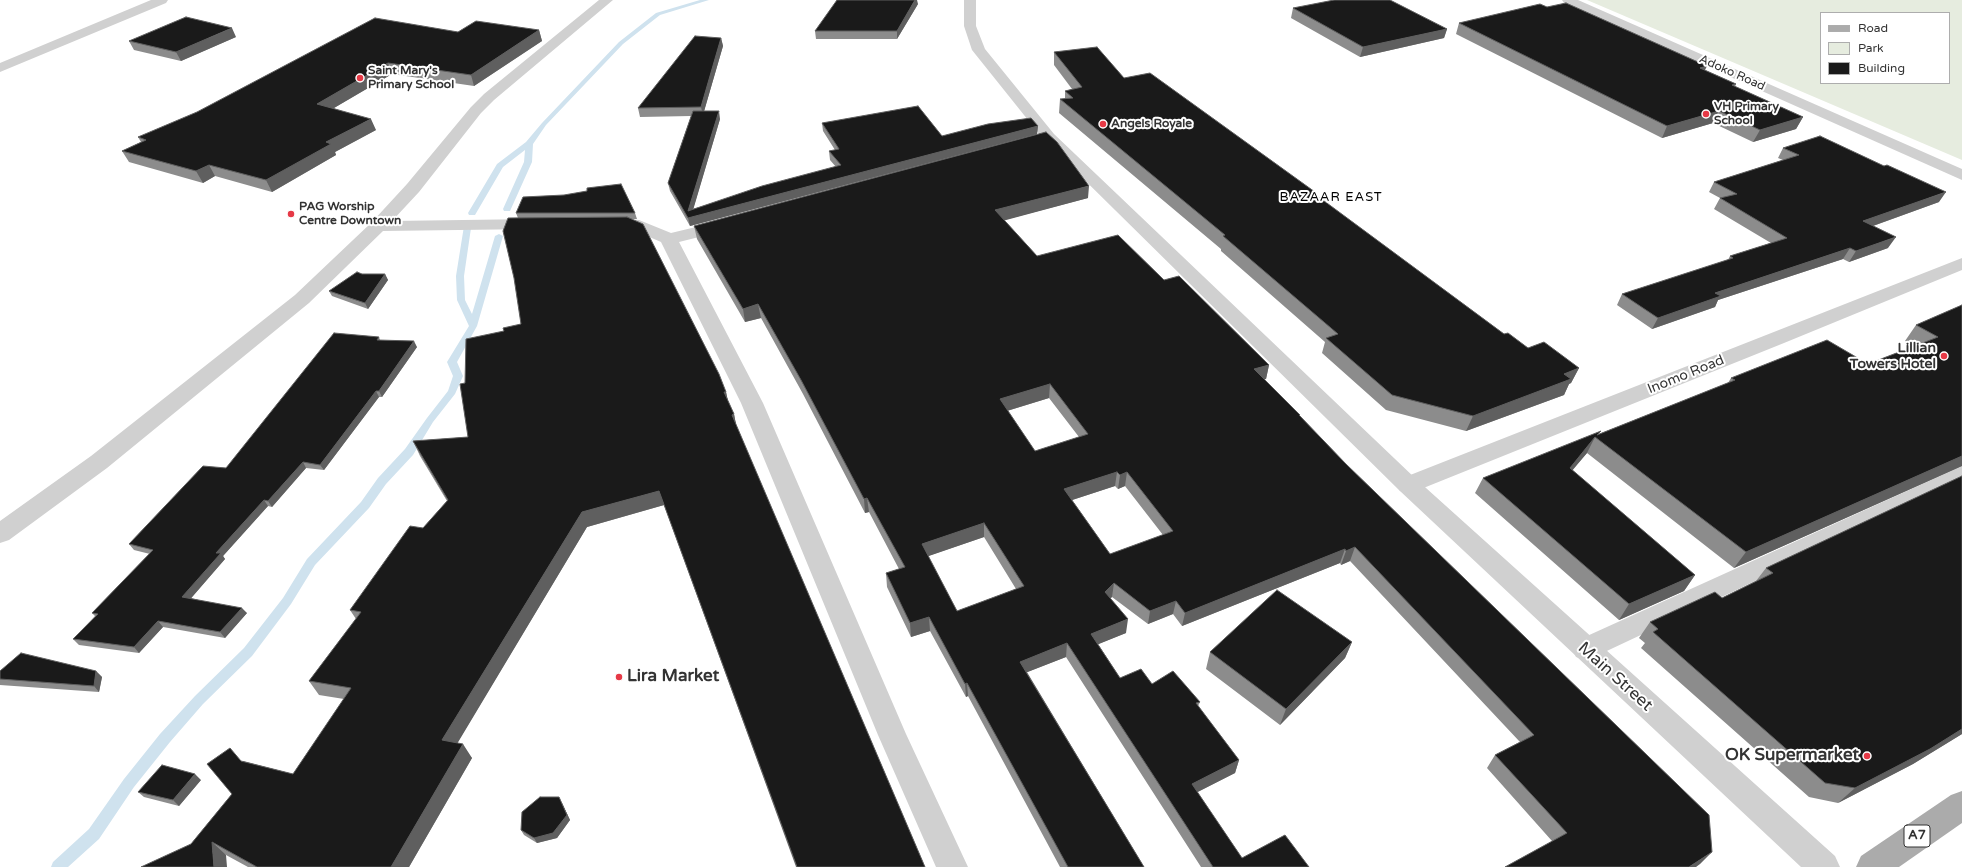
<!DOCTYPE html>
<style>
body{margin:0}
#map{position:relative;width:1962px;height:867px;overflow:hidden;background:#fff;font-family:"Varela Round",sans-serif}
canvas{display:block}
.legend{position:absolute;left:1820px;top:12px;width:130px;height:72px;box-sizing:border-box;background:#fff;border:1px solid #adadad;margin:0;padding:5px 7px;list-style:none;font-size:12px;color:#333}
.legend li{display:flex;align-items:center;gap:8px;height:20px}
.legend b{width:20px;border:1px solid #adadad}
</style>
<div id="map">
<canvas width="1962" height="867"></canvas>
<ul class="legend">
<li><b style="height:5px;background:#ababab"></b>Road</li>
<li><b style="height:11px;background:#e6ecdf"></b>Park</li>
<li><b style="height:11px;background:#1a1a1a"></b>Building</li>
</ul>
</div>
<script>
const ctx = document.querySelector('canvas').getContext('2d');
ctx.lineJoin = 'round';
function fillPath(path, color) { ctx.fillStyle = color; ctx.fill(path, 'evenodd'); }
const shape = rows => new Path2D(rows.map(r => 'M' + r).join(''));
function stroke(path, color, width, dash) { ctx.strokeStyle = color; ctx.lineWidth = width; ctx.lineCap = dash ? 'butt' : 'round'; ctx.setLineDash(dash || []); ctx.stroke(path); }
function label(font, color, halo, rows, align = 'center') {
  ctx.font = font + ' "Varela Round",sans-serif'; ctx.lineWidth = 4; ctx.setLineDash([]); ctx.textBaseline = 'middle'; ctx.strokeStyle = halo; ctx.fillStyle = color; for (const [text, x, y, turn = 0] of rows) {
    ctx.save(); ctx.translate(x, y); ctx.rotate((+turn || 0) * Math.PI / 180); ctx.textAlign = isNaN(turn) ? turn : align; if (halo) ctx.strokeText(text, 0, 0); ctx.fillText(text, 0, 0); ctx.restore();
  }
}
fillPath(shape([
 [1587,0,1962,0,1962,160],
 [1821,13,1949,13,1949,83,1821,83]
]), '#e6ecdf');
fillPath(shape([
 [700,0,709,0,660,15,623,44,546,125,533,144,532,162,510,211,504,211,503,209,524,162,525,150,503,167,475,215,469,215,468,213,497,164,526,142,542,123,619,42,656,13,700,0],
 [464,226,467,226,471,228,464,276,465,300,472,314,495,236,499,234,503,236,477,326,457,362,463,376,455,394,433,422,413,455,386,484,369,508,315,565,291,604,252,656,203,704,170,742,134,787,99,839,68,867,51,867,53,862,89,829,124,779,160,734,195,696,244,648,283,598,307,559,361,502,378,478,405,449,427,418,448,391,453,376,447,362,469,326,457,300,456,276,464,226]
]), '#cfe2ee');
fillPath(shape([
 [151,0,168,0,166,3,0,72,0,63,151,0],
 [599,0,613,0,494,100,481,113,419,192,392,221,534,219,540,220,543,224,540,228,534,229,383,231,309,303,107,468,9,540,0,543,0,521,91,456,295,295,372,222,407,184,471,107,484,94,599,0],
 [617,218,639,220,671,233,725,220,731,221,734,225,731,229,679,242,763,403,906,734,968,867,936,867,878,735,741,403,661,242,631,229,611,227,608,223,611,219,617,218],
 [1962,258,1962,270,1784,343,1416,491,1408,493,1400,491,1396,485,1400,479,1962,258],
 [1962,466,1962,484,1594,657,1585,660,1576,657,1572,649,1576,641,1962,466]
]), '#d0d0d0');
fillPath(shape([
 [964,0,976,0,976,26,985,49,1054,134,1416,479,1835,856,1840,867,1801,867,1400,491,1044,140,972,50,964,26,964,0],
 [1562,0,1578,0,1962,169,1962,180,1564,3,1562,0]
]), '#d0d0d0');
fillPath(shape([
 [1962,791,1962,823,1899,867,1856,867,1861,856,1951,795,1962,791]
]), '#ababab');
fillPath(shape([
 [918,4,897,39,816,39,815,31],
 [1547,7,1705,70,1736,84,1735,87,1803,117,1796,129,1753,142,1713,123,1662,138,1456,34,1459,23],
 [1293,8,1447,29,1444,38,1360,57,1291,18],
 [539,30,542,41,474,86,392,74,334,108,376,130,335,152,336,155,272,192,215,176,203,183,129,162,122,151,141,142,138,137,458,32],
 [236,37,181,61,134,50,129,41],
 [721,38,723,46,704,111,720,119,693,209,836,167,830,160,829,151,835,150,823,131,822,123,942,136,1038,126,1037,134,1088,198,1004,220,1037,256,1164,280,1269,365,1266,379,1264,379,1300,417,1700,864,1552,841,1487,768,1495,755,1520,742,1350,561,1341,565,1340,563,1182,626,1173,614,1148,624,1112,597,1110,598,1126,633,1098,644,1120,678,1152,684,1200,702,1198,706,1239,760,1235,773,1197,792,1242,858,1309,867,1201,867,1066,657,1027,672,1144,867,1060,867,968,696,966,697,930,631,911,637,887,587,886,573,899,569,869,512,865,513,803,394,761,318,745,322,697,239,694,226,911,168,690,226,670,191,668,183,691,116,640,117,638,108],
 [1049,398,1079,437,1035,451,1007,411],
 [1115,486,1118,489,1125,486,1163,535,1110,554,1072,500],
 [984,537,1016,589,957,611,928,556],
 [1054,52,1124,78,1315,192,1314,194,1504,334,1528,348,1579,368,1571,383,1569,384,1564,395,1466,431,1386,410,1322,353,1325,342,1221,251,1221,249,1059,113,1060,99,1065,99,1065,91,1072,89,1054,65],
 [1783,148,1939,202,1873,226,1888,248,1849,262,1843,259,1718,300,1715,307,1652,329,1617,305,1622,294,1728,260,1730,256,1771,243,1714,209,1720,198,1709,192,1714,182,1783,160,1778,158],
 [516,213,635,213,637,219,631,219,726,392,728,401,734,414,736,425,925,867,796,867,664,505,587,527,457,743,472,758,409,867,248,867,226,855,191,844,232,794,243,761,293,774,344,699,319,695,309,681,356,619,350,610,447,501,420,456,413,441,468,437,465,383,504,331,521,324,518,218],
 [385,274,388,280,368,309,332,296,329,291],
 [1962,305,1962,466,1734,568,1587,453,1572,470,1695,575,1684,591,1619,620,1475,493,1483,478,1599,434,1728,383,1731,378,1868,364,1915,346,1905,341,1916,325],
 [379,337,380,340,417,347,382,397,379,397,324,470,306,468,272,507,268,506,223,556,225,559,191,598,247,613,225,638,163,627,139,653,79,645,73,639,95,616,92,613,150,554,134,550,129,544,226,468],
 [1962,476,1962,734,1913,764,1838,803,1809,797,1641,648,1645,643,1639,638,1650,622,1722,598,1756,581,1766,568],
 [1352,642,1345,658,1280,725,1206,669,1210,652],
 [0,671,96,671,102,677,99,692,0,685],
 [201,780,179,806,144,797,138,792],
 [562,803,570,820,557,838,537,843,524,835,521,830]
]), '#8c8c8c');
fillPath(shape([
 [915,0,917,0,918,4,897,39,897,31],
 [232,28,236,37,181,61,176,52],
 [1447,29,1444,38,1360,57,1363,47],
 [539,30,542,41,474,86,471,75],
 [721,38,723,46,703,115,701,107],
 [388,63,392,74,322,115,317,104],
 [1707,66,1701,78,1700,68],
 [719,111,720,119,691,217,1038,126,1037,134,690,226,688,218,688,211],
 [1719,111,1713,123,1662,138,1667,126],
 [1803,117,1796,129,1753,142,1760,130],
 [371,119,376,130,335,152,336,155,272,192,266,180,326,142],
 [209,165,215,176,203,183,196,171],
 [1089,186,1088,198,995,223,995,210],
 [1946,192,1939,202,1856,232,1863,221],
 [1896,237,1888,248,1849,262,1856,251],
 [1850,248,1843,259,1718,300,1715,307,1652,329,1658,318,1715,293],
 [385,274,388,280,368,309,365,303],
 [758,304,761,318,745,322,743,309],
 [414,341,417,347,382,397,379,391],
 [1269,365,1266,379,1251,383,1254,369],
 [1579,368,1571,383,1569,384,1564,395,1466,431,1473,416,1564,374],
 [1050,384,1049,398,1000,413,1000,399],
 [376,391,379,397,324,470,320,465],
 [724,392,726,392,729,406],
 [734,414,737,429,732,415],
 [1595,437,1587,453,1561,484,1570,468],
 [1962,456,1962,466,1734,568,1746,552],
 [303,462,306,468,272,507,268,501],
 [1117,472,1115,486,1063,503,1064,489],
 [1127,472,1125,486,1118,489,1120,475],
 [659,491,664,505,587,527,451,754,442,740,582,512],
 [867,498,869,512,865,513,864,499],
 [264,500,268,506,223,556,225,559,187,603,182,597,216,553],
 [984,523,984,537,923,558,922,544],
 [1355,547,1350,561,1341,565,1346,551],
 [1345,549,1340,563,1182,626,1185,613],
 [1695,575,1684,591,1619,620,1629,604],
 [1114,583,1112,597,1103,606,1105,592],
 [1176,601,1173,614,1148,624,1150,611],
 [242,608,247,613,225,638,220,632],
 [929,617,930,631,911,637,910,623],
 [1128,619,1126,633,1089,648,1091,634],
 [158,621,163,627,139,653,134,647],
 [1352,642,1345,658,1280,725,1286,709],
 [1067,643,1066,657,1020,675,1020,662],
 [96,671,102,677,99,692,94,686],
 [967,683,968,696,966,697,965,684],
 [1962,729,1962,734,1913,764,1838,803,1855,788],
 [463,744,472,758,409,867,391,867],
 [1239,760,1235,773,1188,797,1192,784],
 [195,774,201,780,179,806,173,800],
 [559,797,570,820,557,838,537,843,534,838],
 [212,842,226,855,227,867,214,867],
 [1712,852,1700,864,1696,867,1689,867]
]), '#5f5f5f');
const building = shape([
 [837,0,915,0,897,31,815,31,837,0],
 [1334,0,1390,0,1447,29,1363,47,1293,8,1334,0],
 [1566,3,1707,66,1700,68,1736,84,1732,85,1803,117,1760,130,1719,111,1667,126,1459,23,1540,4,1547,7,1566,3],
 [186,17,232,28,176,52,129,41,186,17],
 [375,18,458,32,476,21,539,30,471,75,388,63,317,104,371,119,326,142,331,144,266,180,209,165,196,171,122,151,146,140,138,137,197,112,375,18],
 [695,36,721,38,701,107,638,108,695,36],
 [1097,47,1124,78,1150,73,1315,192,1312,192,1504,334,1508,333,1528,348,1544,342,1579,368,1564,374,1571,379,1473,416,1392,395,1326,338,1338,334,1223,236,1225,235,1060,99,1073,98,1065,91,1082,87,1054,52,1097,47],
 [918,106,942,136,988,124,1031,118,1038,126,688,218,668,183,693,111,719,111,688,211,762,186,841,165,829,151,839,149,822,123,918,106],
 [1046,132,1057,142,1089,186,995,210,1037,256,1118,235,1164,280,1179,276,1269,365,1254,369,1300,415,1299,415,1346,464,1709,815,1712,852,1689,867,1505,867,1567,833,1495,755,1534,735,1355,547,1346,551,1345,549,1185,613,1176,601,1150,611,1114,583,1105,592,1128,619,1091,634,1120,678,1141,669,1152,684,1173,671,1200,702,1196,703,1239,760,1192,784,1242,858,1285,835,1309,867,1213,867,1067,643,1020,662,1144,867,1068,867,967,683,965,684,929,617,910,623,886,573,905,567,867,498,864,499,801,380,758,304,743,309,694,226,1046,132],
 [1050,384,1088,434,1035,451,1000,399,1050,384],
 [1117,472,1120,475,1127,472,1173,531,1110,554,1064,489,1117,472],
 [984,523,1024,586,957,611,922,544,984,523],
 [1820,136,1884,166,1887,165,1946,192,1863,221,1896,237,1856,251,1850,248,1715,293,1721,296,1658,318,1622,294,1733,258,1730,256,1787,238,1720,198,1737,194,1714,182,1799,155,1783,148,1820,136],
 [621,184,635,213,516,213,523,197,564,195,587,191,587,188,621,184],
 [627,217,643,224,719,374,726,392,724,392,734,414,732,415,925,867,797,867,659,491,582,512,442,740,463,744,391,867,257,867,212,842,214,867,141,867,191,844,232,794,207,764,230,748,241,761,293,774,351,688,309,681,361,612,350,610,410,526,423,528,448,500,413,441,468,437,460,384,465,383,466,339,504,331,503,328,521,324,514,278,503,231,508,218,627,217],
 [357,272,362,274,385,274,365,303,329,291,357,272],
 [1962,305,1962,456,1746,552,1595,437,1570,468,1695,575,1629,604,1483,478,1601,431,1597,435,1735,380,1731,378,1827,340,1868,364,1938,337,1916,325,1962,305],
 [334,333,379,337,377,340,414,341,379,391,376,391,320,465,303,462,268,501,264,500,216,553,221,553,182,597,242,608,220,632,158,621,134,647,73,639,98,614,92,613,153,550,129,544,203,466,226,468,334,333],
 [1962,476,1962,729,1930,749,1855,788,1825,783,1653,632,1658,629,1650,622,1715,592,1722,598,1773,573,1766,568,1962,476],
 [1277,590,1352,642,1286,709,1210,652,1277,590],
 [21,653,96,671,94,686,0,679,0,671,21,653],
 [162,765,195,774,173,800,138,792,162,765],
 [540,797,559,797,567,815,553,833,534,838,521,830,522,812,540,797]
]);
fillPath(building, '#1a1a1a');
stroke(building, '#5f5f5f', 1);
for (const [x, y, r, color] of [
 [360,78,4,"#e63946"],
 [1706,114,4,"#e63946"],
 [1103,124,4,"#e63946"],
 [291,214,4,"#e63946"],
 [1944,356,4,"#e63946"],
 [619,677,4,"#e63946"],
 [1867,756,4,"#e63946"]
]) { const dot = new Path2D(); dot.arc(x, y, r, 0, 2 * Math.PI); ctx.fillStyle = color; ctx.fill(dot); stroke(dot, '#fff', 1.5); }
label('bold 12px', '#333', '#fff', [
 ["Saint Mary's",368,71],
 ["Primary School",368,85],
 ["VH Primary",1714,107],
 ["School",1714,121],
 ["Angels Royale",1111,124],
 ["PAG Worship",299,207],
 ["Centre Downtown",299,221]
], 'left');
label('12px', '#333', '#fff', [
 ["Adoko Road",1732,73,24]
]);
ctx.letterSpacing = '1px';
label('13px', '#000', '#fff', [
 ["BAZAAR EAST",1331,198]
]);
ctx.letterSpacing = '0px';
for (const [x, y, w] of [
 [1917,836,26]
]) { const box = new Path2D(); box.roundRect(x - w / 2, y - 11, w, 22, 3); ctx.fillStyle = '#fff'; ctx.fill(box); stroke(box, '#333', 1); }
label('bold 13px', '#333', null, [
 ["A7",1917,836]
]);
label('bold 14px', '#333', '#fff', [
 ["Lillian",1936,348],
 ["Towers Hotel",1936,364]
], 'right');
label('14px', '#333', '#fff', [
 ["Inomo Road",1686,375,-22]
]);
label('bold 17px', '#333', '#fff', [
 ["Lira Market",627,677],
 ["OK Supermarket",1859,756,"right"]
], 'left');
label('17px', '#333', '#fff', [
 ["Main Street",1615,677,42]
]);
</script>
